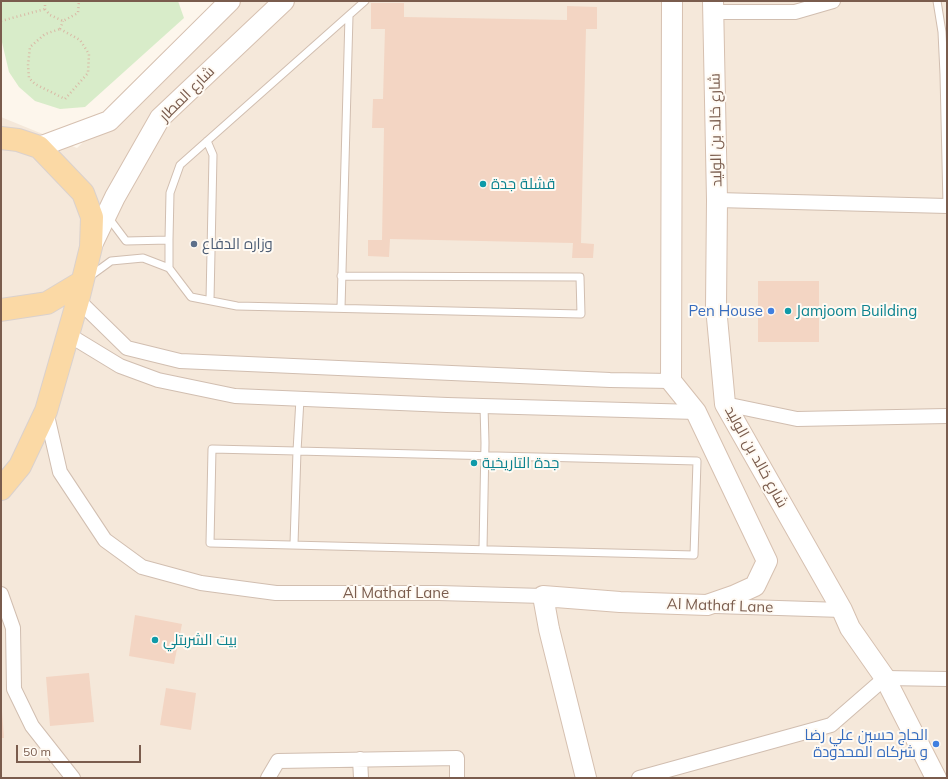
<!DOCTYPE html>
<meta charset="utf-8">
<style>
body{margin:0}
#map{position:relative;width:948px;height:779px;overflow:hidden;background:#fdf6ec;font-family:Mulish,sans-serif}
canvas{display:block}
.frame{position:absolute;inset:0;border:2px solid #7a5c4d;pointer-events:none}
.scale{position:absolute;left:16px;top:745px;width:125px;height:18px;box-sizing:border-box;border:2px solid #7a5c4d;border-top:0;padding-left:5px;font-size:12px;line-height:14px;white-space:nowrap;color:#7a5c4d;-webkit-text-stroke:3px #fffaf3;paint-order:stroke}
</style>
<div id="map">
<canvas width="948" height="779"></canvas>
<div class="frame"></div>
<div class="scale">50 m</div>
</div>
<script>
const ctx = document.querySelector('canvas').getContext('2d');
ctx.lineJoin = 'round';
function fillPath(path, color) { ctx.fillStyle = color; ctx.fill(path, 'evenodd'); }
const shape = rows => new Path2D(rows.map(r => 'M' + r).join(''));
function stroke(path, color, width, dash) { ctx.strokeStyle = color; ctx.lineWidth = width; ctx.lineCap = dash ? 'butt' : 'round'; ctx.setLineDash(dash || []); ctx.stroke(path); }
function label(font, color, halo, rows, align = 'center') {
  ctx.font = font + ' Mulish,Cairo,sans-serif'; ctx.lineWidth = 4; ctx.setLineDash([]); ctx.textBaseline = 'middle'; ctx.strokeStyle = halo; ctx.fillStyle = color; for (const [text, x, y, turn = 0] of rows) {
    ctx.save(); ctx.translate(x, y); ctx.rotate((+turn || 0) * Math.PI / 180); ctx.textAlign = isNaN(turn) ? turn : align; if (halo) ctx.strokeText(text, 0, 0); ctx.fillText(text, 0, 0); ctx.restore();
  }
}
fillPath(shape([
 [228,1,947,1,947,778,1,778,1,117,77,148]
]), '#f5e8da');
fillPath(shape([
 [1,1,178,1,184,18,85,107,60,109,35,101,19,87,9,72,1,38]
]), '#d8ecc9');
fillPath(shape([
 [371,3,404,3,404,17,567,20,567,6,597,7,597,29,586,29,581,243,594,244,593,258,572,258,573,243,390,239,389,257,368,256,368,240,382,240,384,128,372,128,373,99,383,99,385,29,371,29],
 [758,281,819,281,819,342,758,342],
 [135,615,182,624,174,664,129,656],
 [89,673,94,722,50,726,46,677],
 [166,688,196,693,191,730,160,725],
 [1,712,2,712,4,738,1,738]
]), '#f3d5c3');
const lane = shape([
 [937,1,942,32,944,74,947,206],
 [207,141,213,155,210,300],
 [108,217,126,241,169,240,170,193,180,165,365,1],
 [169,268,169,240],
 [89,277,111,261,143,258,169,268,191,297,237,306,581,314,580,277,341,276],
 [341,308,349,16],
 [294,544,297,451,212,449,210,543,694,555,697,461,297,451,300,399],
 [483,549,485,443,484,406]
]);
const street = shape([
 [714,12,795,12,833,1],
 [717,200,947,206],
 [78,300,127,348,180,361,610,380,671,381],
 [69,335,120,366,158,380,235,396,447,405,696,412],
 [725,404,797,419,947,416],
 [46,411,60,472,105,540,142,567,201,583,276,593,439,593,543,596],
 [1,594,13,628,14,689,32,726,73,778],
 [715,606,842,610],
 [360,759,361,778],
 [268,778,278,761,457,758,457,778],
 [639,778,831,725,885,678,947,679]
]);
const secondary = shape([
 [713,1,717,200,716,307,725,404,842,610,850,628,885,678,936,778],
 [39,147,109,121,230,1],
 [91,247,115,197,160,118,284,1],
 [586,778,549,629,543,596,620,602,707,605,733,596,755,586,767,561,696,412,671,381,672,1]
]);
const primary = shape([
 [1,138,18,140,39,147,83,193,92,217,91,247,78,300,46,411,20,466,1,489],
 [1,310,47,303,82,282]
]);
stroke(lane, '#d1beb0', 9);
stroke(street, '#d1beb0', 16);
stroke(secondary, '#d6c0b0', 22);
stroke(primary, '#dad1cd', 24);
stroke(shape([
 [45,1,45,9,50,15,63,21,78,13,79,1],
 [1,21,45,9],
 [60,29,80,40,89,54,88,73,65,99,35,84,29,78,28,65,30,47,45,34,60,29],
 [60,29,63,21]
]), '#d9b8a5', 2.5, [1, 3]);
stroke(lane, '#fff', 7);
stroke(street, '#fff', 14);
stroke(secondary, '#fff', 20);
stroke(primary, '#fbd9a5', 22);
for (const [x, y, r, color] of [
 [483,184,4,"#0f9aa8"],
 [194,244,4,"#5c6f8a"],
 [771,311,4,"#3f7fe0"],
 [788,311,4,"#0f9aa8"],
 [474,463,4,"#0f9aa8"],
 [155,640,4,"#0f9aa8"],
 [936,744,4,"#3f7fe0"]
]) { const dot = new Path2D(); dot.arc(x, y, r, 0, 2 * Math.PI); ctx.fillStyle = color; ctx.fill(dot); stroke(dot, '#fffaf3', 1.5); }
label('15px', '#7a5c4d', '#fffaf3', [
 ["شارع المطار",187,94,-45],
 ["شارع خالد بن الوليد",716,130,-91],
 ["شارع خالد بن الوليد",756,457,61],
 ["Al Mathaf Lane",396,593],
 ["Al Mathaf Lane",720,606,2]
]);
label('15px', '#0d838f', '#fffaf3', [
 ["قشلة جدة",491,184],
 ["Jamjoom Building",796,311],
 ["جدة التاريخية",482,463],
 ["بيت الشربتلي",163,640]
], 'left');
label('15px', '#4e5e75', '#fffaf3', [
 ["وزاره الدفاع",202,244]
], 'left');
label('15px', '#366cbe', '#fffaf3', [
 ["Pen House",763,311],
 ["الحاج حسين علي رضا",928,735],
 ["و شركاه المحدودة",928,752]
], 'right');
</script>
